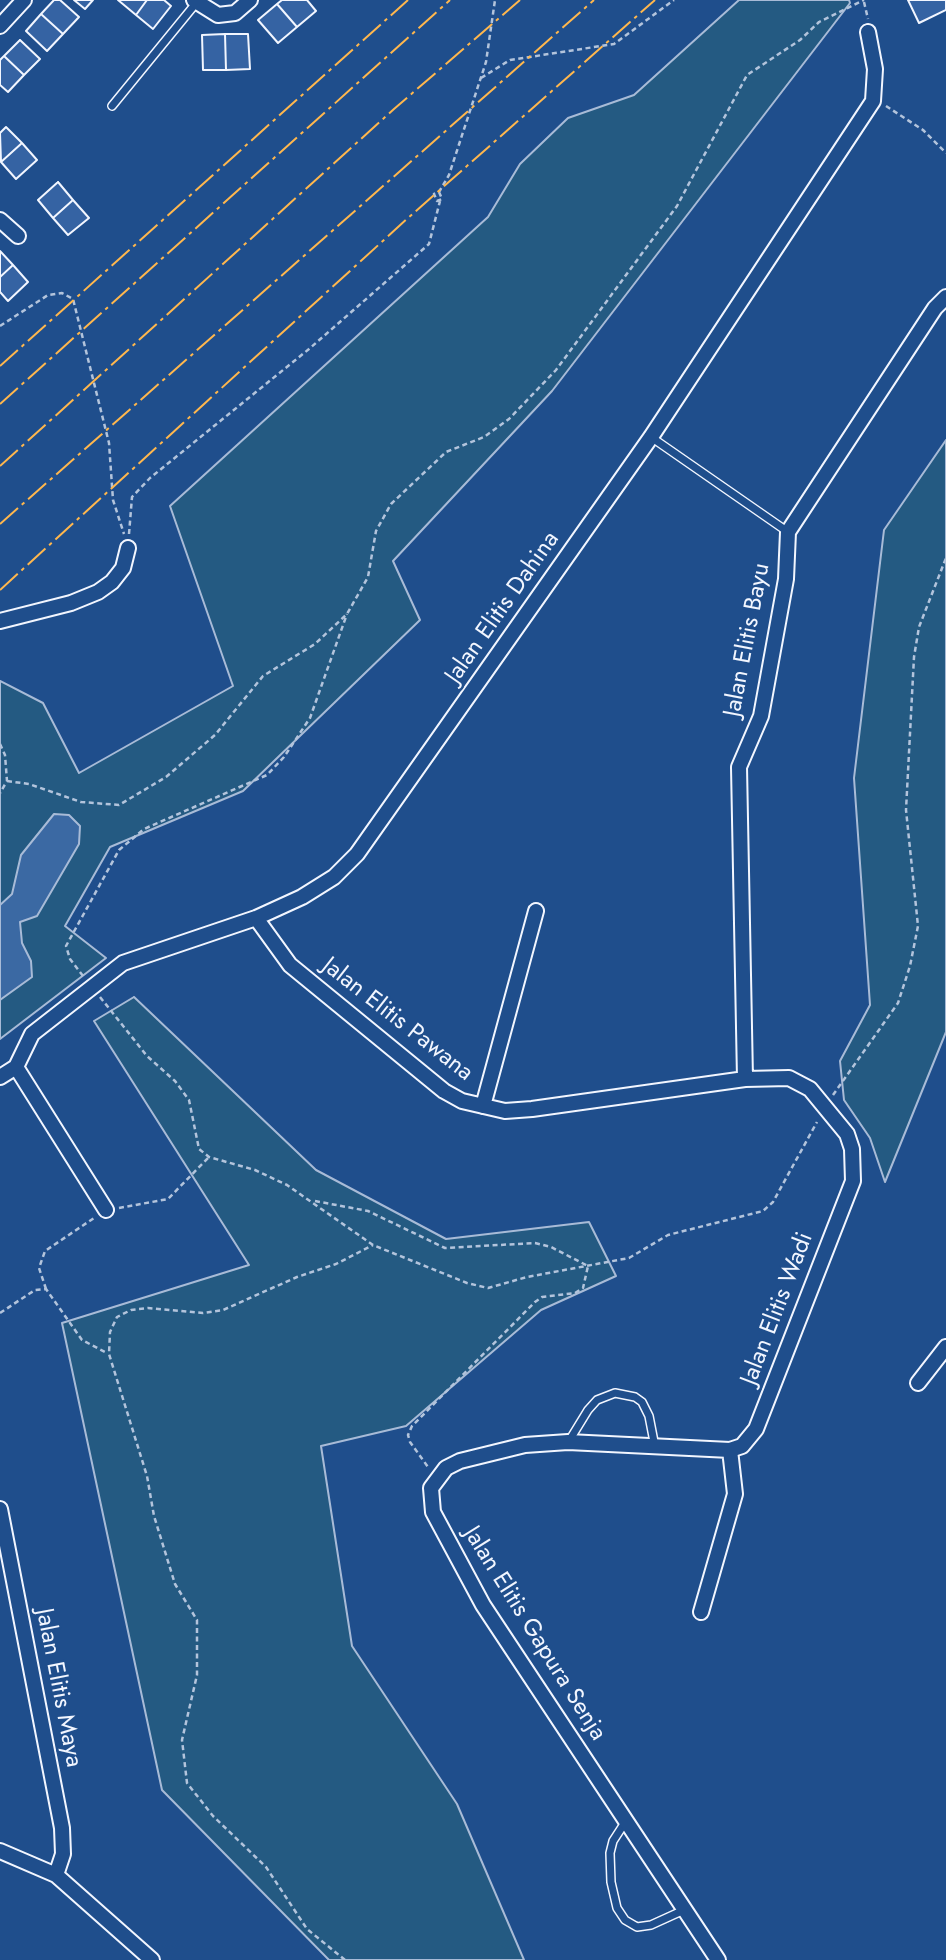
<!DOCTYPE html>
<style>
body{margin:0}
canvas{display:block;background:#1f4e8c}
</style>
<canvas width="946" height="1960"></canvas>
<script>
const ctx = document.querySelector('canvas').getContext('2d');
ctx.lineJoin = 'round';
function fillPath(path, color) { ctx.fillStyle = color; ctx.fill(path, 'evenodd'); }
const shape = rows => new Path2D(rows.map(r => 'M' + r).join(''));
function stroke(path, color, width, dash) { ctx.strokeStyle = color; ctx.lineWidth = width; ctx.lineCap = dash ? 'butt' : 'round'; ctx.setLineDash(dash || []); ctx.stroke(path); }
function label(font, color, halo, rows, align = 'center') {
  ctx.font = font + ' Jost,sans-serif'; ctx.lineWidth = 5; ctx.setLineDash([]); ctx.textBaseline = 'middle'; ctx.strokeStyle = halo; ctx.fillStyle = color; for (const [text, x, y, turn = 0] of rows) {
    ctx.save(); ctx.translate(x, y); ctx.rotate((+turn || 0) * Math.PI / 180); ctx.textAlign = isNaN(turn) ? turn : align; if (halo) ctx.strokeText(text, 0, 0); ctx.fillText(text, 0, 0); ctx.restore();
  }
}
const green = shape([
 [739,0,849,0,850,3,552,391,393,561,420,620,243,791,110,847,65,926,106,958,0,1039,0,681,43,703,79,773,233,686,170,506,488,217,520,164,568,118,634,95,739,0],
 [946,440,946,1032,885,1182,870,1138,844,1100,840,1061,870,1005,854,778,884,530,946,440],
 [134,997,316,1170,446,1239,589,1222,616,1276,541,1310,406,1426,321,1446,352,1646,457,1804,524,1960,329,1960,162,1790,62,1323,249,1265,94,1021,134,997]
]);
fillPath(green, '#245a82');
stroke(green, '#a8bbd7', 2);
const water = shape([
 [54,814,69,815,80,826,79,844,37,916,20,922,22,943,31,961,32,977,0,1000,0,905,12,894,21,855,54,814]
]);
fillPath(water, '#3b69a3');
stroke(water, '#a8bbd7', 2);
const building = shape([
 [54,0,60,0,79,17,63,34,41,14,54,0],
 [74,0,93,0,85,9,74,0],
 [118,0,147,0,136,15,118,0],
 [147,0,164,0,171,6,153,29,136,15,147,0],
 [282,0,307,0,316,11,297,27,277,4,282,0],
 [908,0,946,0,946,10,919,23,908,0],
 [277,4,297,27,278,43,258,20,277,4],
 [41,14,63,34,47,51,26,31,41,14],
 [225,34,248,34,250,69,226,70,225,34],
 [225,34,226,70,203,70,202,35,225,34],
 [20,40,40,59,24,75,4,56,20,40],
 [4,56,24,75,8,92,0,85,0,60,4,56],
 [6,127,22,143,1,162,0,133,6,127],
 [22,143,37,160,16,179,1,162,22,143],
 [58,182,73,200,53,218,38,200,58,182],
 [73,200,89,218,68,235,53,218,73,200],
 [0,251,13,265,0,277,0,251],
 [13,265,28,282,8,301,0,292,0,277,13,265]
]);
fillPath(building, '#3563a3');
stroke(building, '#f2f6ff', 2);
const lane = shape([
 [112,106,197,2],
 [651,437,788,532],
 [569,1441,588,1410,597,1400,615,1393,635,1397,642,1402,649,1416,655,1447],
 [626,1821,613,1841,610,1853,611,1882,617,1908,625,1920,637,1927,651,1925,684,1910]
]);
const street = shape([
 [194,0,218,15,235,13,250,0],
 [0,26,24,0],
 [0,220,18,236],
 [0,621,71,603,98,592,112,582,123,568,128,548],
 [256,918,290,965,444,1091,462,1101,505,1111,532,1109,745,1079,789,1078,810,1089,847,1134,852,1149,853,1181,756,1429,742,1446,730,1450,735,1494,701,1612],
 [16,1067,32,1034,123,963,256,918,302,897,334,877,357,854,651,437,873,101,875,69,868,32],
 [16,1067,106,1210],
 [0,1077,16,1067],
 [745,1079,739,767,761,716,786,579,788,532,935,308,946,297],
 [483,1106,536,911],
 [918,1383,946,1347],
 [0,1509,62,1828,63,1854,56,1875],
 [0,1851,56,1875,152,1960],
 [718,1960,483,1605,433,1512,431,1488,446,1468,460,1461,525,1445,568,1442,730,1450]
]);
stroke(lane, '#f2f6ff', 10);
stroke(street, '#f2f6ff', 18);
stroke(shape([
 [864,2,868,19],
 [481,78,510,60,614,44,674,0],
 [886,106,923,130,946,153],
 [439,192,442,199,437,201,434,194,439,192,449,175,486,62,495,0],
 [0,326,48,295,62,293,73,299,109,443,113,500,124,534],
 [129,534,132,497,150,478,309,349,429,244,440,201],
 [0,744,5,755,7,781,0,793],
 [7,781,29,784,81,802,119,805,166,777,215,735,263,676,315,644,347,614,368,577,376,531,391,504,446,452,484,437,509,419,556,370,677,206,747,75,800,40,819,22,864,0],
 [83,976,70,959,66,946,119,850,144,829,267,775,284,757,310,718,347,614],
 [100,997,147,1056,175,1081,189,1100,199,1149,209,1157,255,1170,287,1185,373,1245,467,1283,488,1288,527,1277,629,1258,668,1235,763,1211,773,1202,817,1122],
 [833,1095,898,1003,910,966,918,926,906,810,914,657,919,627,946,558],
 [315,1201,368,1211,445,1248,535,1243,551,1247,588,1266,583,1288,575,1293,542,1297,535,1302,412,1426,408,1435,410,1442,428,1467],
 [119,1208,168,1199,209,1157],
 [46,1289,39,1268,45,1251,94,1218],
 [0,1313,35,1290,46,1289,82,1340,107,1353],
 [345,1960,307,1929,266,1867,213,1816,187,1783,182,1740,197,1675,197,1620,175,1584,154,1516,147,1476,109,1354,110,1332,117,1317,131,1310,148,1308,203,1313,223,1310,297,1277,336,1264,373,1245]
]), '#b3c4dc', 2.5, [5, 3.5]);
stroke(lane, '#1f4e8c', 7);
stroke(street, '#1f4e8c', 14);
stroke(shape([
 [0,366,408,0],
 [0,404,450,0],
 [0,466,394,109,520,0],
 [0,524,594,0],
 [0,590,408,218,655,0]
]), '#ffb74d', 2, [24, 5, 3.5, 5]);
label('24px', '#f2f6ff', '#1f4e8c', [
 ["Jalan Elitis Dahina",503,608,-55],
 ["Jalan Elitis Bayu",748,640,-79],
 ["Jalan Elitis Pawana",397,1020,38],
 ["Jalan Elitis Wadi",778,1309,-69],
 ["Jalan Elitis Gapura Senja",534,1634,58],
 ["Jalan Elitis Maya",58,1688,79]
]);
</script>
